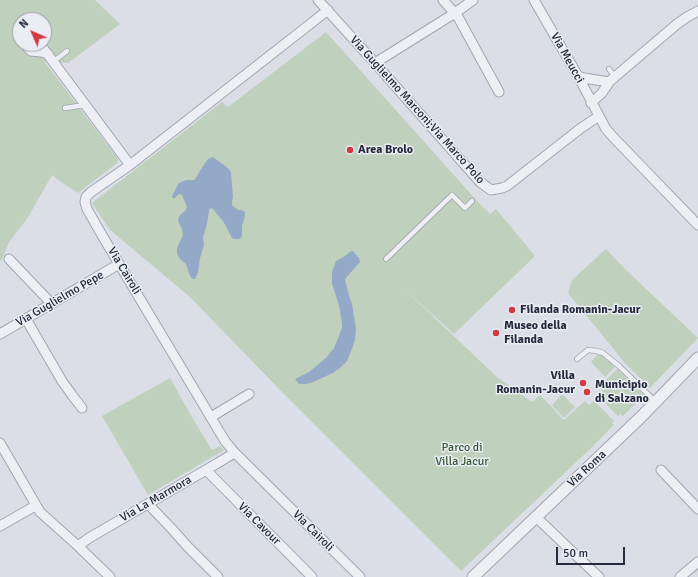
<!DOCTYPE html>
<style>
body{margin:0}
#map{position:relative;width:698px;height:577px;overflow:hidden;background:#dbdee6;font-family:Signika,sans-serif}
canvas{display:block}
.north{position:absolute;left:12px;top:12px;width:40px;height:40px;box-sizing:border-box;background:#eaedf4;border:1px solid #9b9faa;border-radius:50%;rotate:315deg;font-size:11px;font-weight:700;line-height:16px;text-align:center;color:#252b3c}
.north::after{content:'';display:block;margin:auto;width:14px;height:18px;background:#d23943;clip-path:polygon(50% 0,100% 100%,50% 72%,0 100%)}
.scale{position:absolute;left:556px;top:547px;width:69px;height:18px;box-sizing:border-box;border:2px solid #252b3c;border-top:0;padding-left:5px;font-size:12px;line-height:14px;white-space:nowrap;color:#252b3c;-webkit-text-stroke:3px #eaedf4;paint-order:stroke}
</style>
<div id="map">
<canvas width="698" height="577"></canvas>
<div class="north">N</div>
<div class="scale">50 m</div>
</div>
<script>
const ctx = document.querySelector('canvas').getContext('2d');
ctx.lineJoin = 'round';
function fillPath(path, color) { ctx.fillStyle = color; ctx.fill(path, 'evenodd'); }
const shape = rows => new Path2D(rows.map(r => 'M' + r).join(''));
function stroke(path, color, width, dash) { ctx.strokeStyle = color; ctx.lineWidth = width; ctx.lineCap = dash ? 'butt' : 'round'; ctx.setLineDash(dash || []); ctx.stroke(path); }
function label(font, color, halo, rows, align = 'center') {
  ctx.font = font + ' Signika,sans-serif'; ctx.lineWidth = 3; ctx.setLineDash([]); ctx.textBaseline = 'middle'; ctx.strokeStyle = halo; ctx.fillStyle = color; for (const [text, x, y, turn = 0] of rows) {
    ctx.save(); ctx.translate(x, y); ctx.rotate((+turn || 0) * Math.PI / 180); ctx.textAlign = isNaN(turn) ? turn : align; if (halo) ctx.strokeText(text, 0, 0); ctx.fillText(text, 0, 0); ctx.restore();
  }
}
fillPath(shape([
 [0,0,95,0,120,24,68,63,44,61,116,156,118,159,117,163,78,193,58,180,52,175,27,219,9,242,4,255,0,262],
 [20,20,44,20,44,44,20,44],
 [326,32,478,202,490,214,496,209,535,256,454,334,402,287,497,377,532,402,540,395,564,420,585,401,589,405,594,401,614,421,612,423,614,425,591,448,461,571,279,389,190,297,110,230,92,203,222,102,228,107],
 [606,249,626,270,698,338,650,388,625,363,568,293,572,280],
 [598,354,602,355,615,367,605,377,591,362],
 [617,369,644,395,623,416,620,414,618,416,598,396,603,391,599,387],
 [170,378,193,419,212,450,220,446,224,450,148,495,102,416],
 [562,394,575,407,565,417,563,417,552,405,553,404]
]), '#bfd0bc');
fillPath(shape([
 [213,157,228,168,231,172,233,198,232,201,232,205,238,210,242,210,245,212,245,216,242,226,242,236,240,239,234,239,232,238,223,221,213,209,211,208,209,210,207,224,203,237,204,245,200,258,198,273,195,279,193,279,190,276,186,264,179,258,177,253,177,248,183,235,182,229,178,221,179,216,186,210,187,207,182,195,179,194,175,198,173,198,172,196,179,183,186,180,194,180,196,178,201,169,208,159],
 [351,251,353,251,359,258,360,262,345,279,349,296,352,304,356,329,355,340,352,349,347,361,341,367,333,373,313,382,306,384,299,384,295,379,309,372,326,358,334,348,339,336,342,328,342,323,339,305,332,284,332,272,336,261,345,256]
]), '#94a9c8');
const service = shape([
 [53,62,67,51],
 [609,69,615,77],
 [65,108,85,105],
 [386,259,452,195,465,208,472,201],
 [577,359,588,350,597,351,603,353,619,366,656,402]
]);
const minor = shape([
 [318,0,375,63,480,182,491,190,502,188,507,186,581,128,599,116],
 [443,0,458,17,499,92],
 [534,0,578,76,606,129,613,137,698,225],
 [328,10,130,165,91,192,86,197,85,202,87,209,103,237,225,441,234,452,360,577],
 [28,44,28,48,31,51,41,52,48,54],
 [40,44,130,165],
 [375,63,455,13,473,0],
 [578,76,584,78,609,82],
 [591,103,602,93,610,81,677,24,687,17,698,11],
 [9,259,51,303],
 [26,319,62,381,72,395,82,408],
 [0,334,119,264],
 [211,417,249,394],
 [0,443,40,512,78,546,110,577],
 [206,470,312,577],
 [661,470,698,509],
 [148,504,172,529,187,546,218,577],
 [536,517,582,561,599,577],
 [0,526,35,506],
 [78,546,89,538,206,470,231,455,234,452],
 [680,577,698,562]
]);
const tertiary = shape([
 [473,577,641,417,698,358]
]);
stroke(service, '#a1a5b0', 6);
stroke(minor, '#a1a5b0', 11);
stroke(tertiary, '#a1a5b0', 13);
stroke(service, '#eeeff4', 4.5);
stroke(minor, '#eeeff4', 9);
stroke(tertiary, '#eeeff4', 11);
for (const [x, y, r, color] of [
 [350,150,4,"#d23943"],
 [512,310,4,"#d23943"],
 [496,333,4,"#d23943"],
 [583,383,4,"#d23943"],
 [587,392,4,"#d23943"]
]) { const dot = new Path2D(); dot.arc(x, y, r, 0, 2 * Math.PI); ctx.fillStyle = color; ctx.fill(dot); stroke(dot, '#eaedf4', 1.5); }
label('12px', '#252b3c', '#eaedf4', [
 ["Via Meucci",567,58,61],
 ["Via Guglielmo Marconi;Via Marco Polo",417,110,48],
 ["Via Cairoli",124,271,59],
 ["Via Guglielmo Pepe",60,299,-30],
 ["Via Roma",587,469,-43],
 ["Via La Marmora",156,499,-30],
 ["Via Cavour",259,524,45],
 ["Via Cairoli",313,531,45]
]);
label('bold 12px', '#252b3c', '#eaedf4', [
 ["Area Brolo",358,150],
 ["Filanda Romanin-Jacur",520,310],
 ["Museo della",504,326],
 ["Filanda",504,340],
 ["Villa",575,376,"right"],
 ["Romanin-Jacur",575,390,"right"],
 ["Municipio",595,385],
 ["di Salzano",595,399]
], 'left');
label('12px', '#355832', '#eaedf4', [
 ["Parco di",462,448],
 ["Villa Jacur",462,462]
]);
</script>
